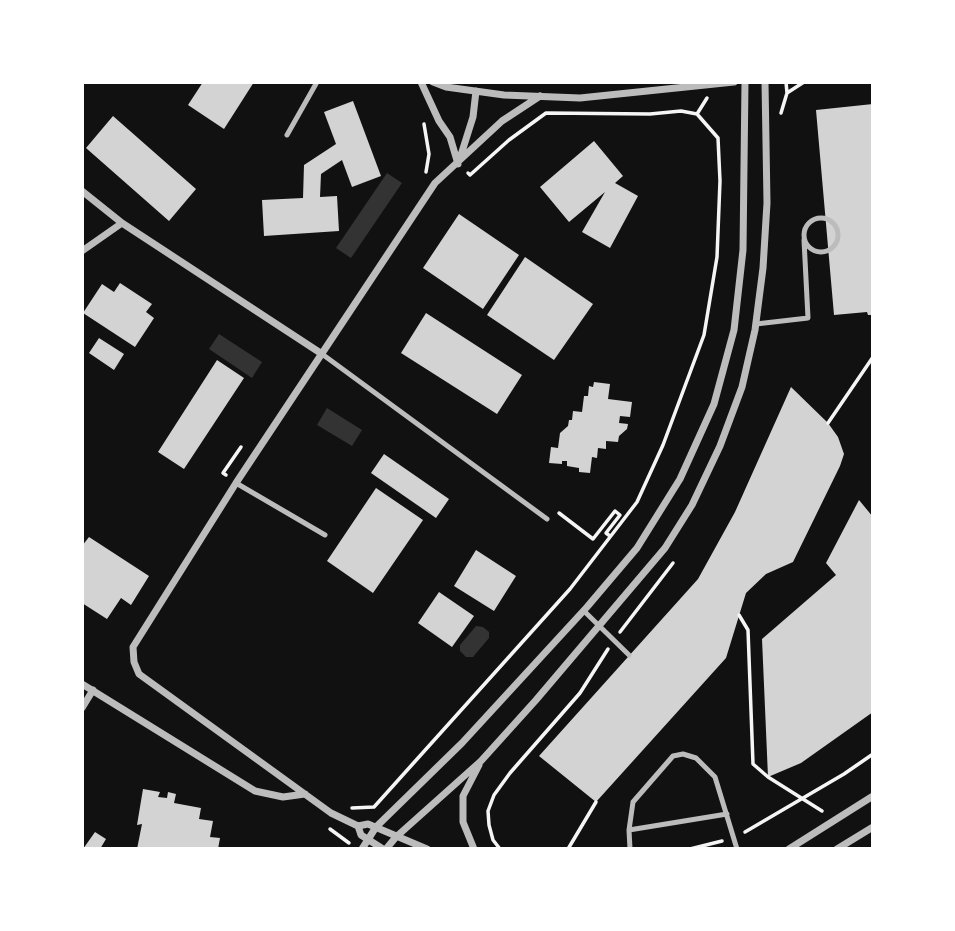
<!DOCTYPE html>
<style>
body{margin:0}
#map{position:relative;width:955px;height:931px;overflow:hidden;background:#111;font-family:"Source Sans 3",sans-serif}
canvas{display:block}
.frame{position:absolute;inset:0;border:84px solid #fff;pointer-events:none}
</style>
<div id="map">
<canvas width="955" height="931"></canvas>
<div class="frame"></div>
</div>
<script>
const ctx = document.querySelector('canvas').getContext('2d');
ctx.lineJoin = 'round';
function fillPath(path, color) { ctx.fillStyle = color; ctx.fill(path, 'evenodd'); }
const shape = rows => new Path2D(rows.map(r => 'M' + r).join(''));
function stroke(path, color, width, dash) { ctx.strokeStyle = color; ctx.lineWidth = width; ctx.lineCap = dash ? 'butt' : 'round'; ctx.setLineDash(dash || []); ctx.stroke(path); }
fillPath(shape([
 [387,173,402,183,351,258,336,248],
 [219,334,262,362,252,378,209,349],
 [327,408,362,430,352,446,317,425],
 [476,626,483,627,489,632,489,638,473,657,466,657,460,651,460,645]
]), '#333');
fillPath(shape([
 [203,82,254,82,224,129,188,105],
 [353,101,381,176,352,187,342,160,321,174,320,197,337,196,339,231,264,236,262,200,303,198,304,165,336,144,324,112],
 [873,104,873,315,868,315,867,312,834,315,816,110],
 [113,116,196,189,169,221,86,148],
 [594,141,623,176,615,183,638,196,610,248,582,232,605,192,569,222,540,187],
 [459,214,519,255,483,309,423,268],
 [525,257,593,304,554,360,487,315],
 [120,283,152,304,146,312,154,318,135,347,83,313,102,284,114,292],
 [426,313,522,375,497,414,401,353],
 [99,338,124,354,114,370,89,353],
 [217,360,244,378,184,469,158,452],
 [594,382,610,384,608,399,632,402,630,417,620,416,619,423,628,424,627,429,619,436,618,442,606,441,606,449,598,448,597,458,592,457,590,473,579,472,579,468,567,466,567,461,562,461,562,464,549,463,551,447,558,448,560,433,568,426,569,420,572,420,573,411,582,412,584,396,588,396,589,386,593,387],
 [791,387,828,423,838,437,844,454,840,466,793,562,766,574,746,593,726,658,596,802,539,756,698,579,735,512],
 [384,454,449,499,436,518,371,473],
 [376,488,423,520,373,593,327,561],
 [859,500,873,517,873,712,801,763,768,777,762,639,836,575,826,563],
 [89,537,149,576,131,605,121,598,107,619,82,603,82,546],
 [476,550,516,576,494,611,454,586],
 [439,592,474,616,452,647,418,623],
 [143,789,160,792,158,797,167,798,168,792,176,794,174,803,201,808,199,819,213,821,210,837,220,838,218,849,137,849,142,824,137,825],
 [95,832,106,839,100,849,83,849]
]), '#d3d3d3');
stroke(shape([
 [786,82,787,93],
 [781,113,787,93,804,82],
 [697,114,707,98],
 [424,124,429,154,426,172],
 [828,423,873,357],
 [226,475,223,473,241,447],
 [559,513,593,539,615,511,620,515,606,533,610,536],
 [739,615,748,630,753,764,768,777,822,811],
 [620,632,673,563],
 [352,808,374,807,570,589,637,502,663,445,704,335,717,257,720,181,718,138,697,114,681,111,650,114,546,113,509,140,470,175,468,173],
 [330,829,349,843],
 [745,832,844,774,873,754],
 [500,849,493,840,489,825,488,811,494,795,510,773,580,693,608,649],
 [568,849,596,802],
 [690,849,722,841]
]), '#f5f5f5', 3.5);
stroke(shape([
 [287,135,317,82],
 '804 235a17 17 0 1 1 34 0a17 17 0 1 1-34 0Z',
 [756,324,808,318,804,240],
 [322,354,547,519],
 [236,483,325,535],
 [584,611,629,655],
 [629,830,727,814],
 [630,849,629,830,633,802,673,756,683,754,696,758,715,777,737,849]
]), '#bcbcbc', 5);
stroke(shape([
 [421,82,439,121,450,137,458,164],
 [433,82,446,87,504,95,580,98,734,82],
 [460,158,473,117,476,91],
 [82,191,122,223,322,354],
 [82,251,122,223],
 [82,684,255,791,283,797,305,794],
 [82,708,93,690],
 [358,826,368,824,427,849],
 [362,849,376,827,462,743,587,607,637,548,680,479,714,404,734,330,743,250,745,82],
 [383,849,361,835,358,826,331,813,139,674,134,662,133,647,236,483,435,183,502,121,540,96],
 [386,849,396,837,481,761,536,700,665,548,692,505,720,446,742,387,755,330,763,268,767,203,765,82],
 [474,849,463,822,463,796,479,765],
 [789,849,873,796],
 [837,849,873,827]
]), '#bcbcbc', 7);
</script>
